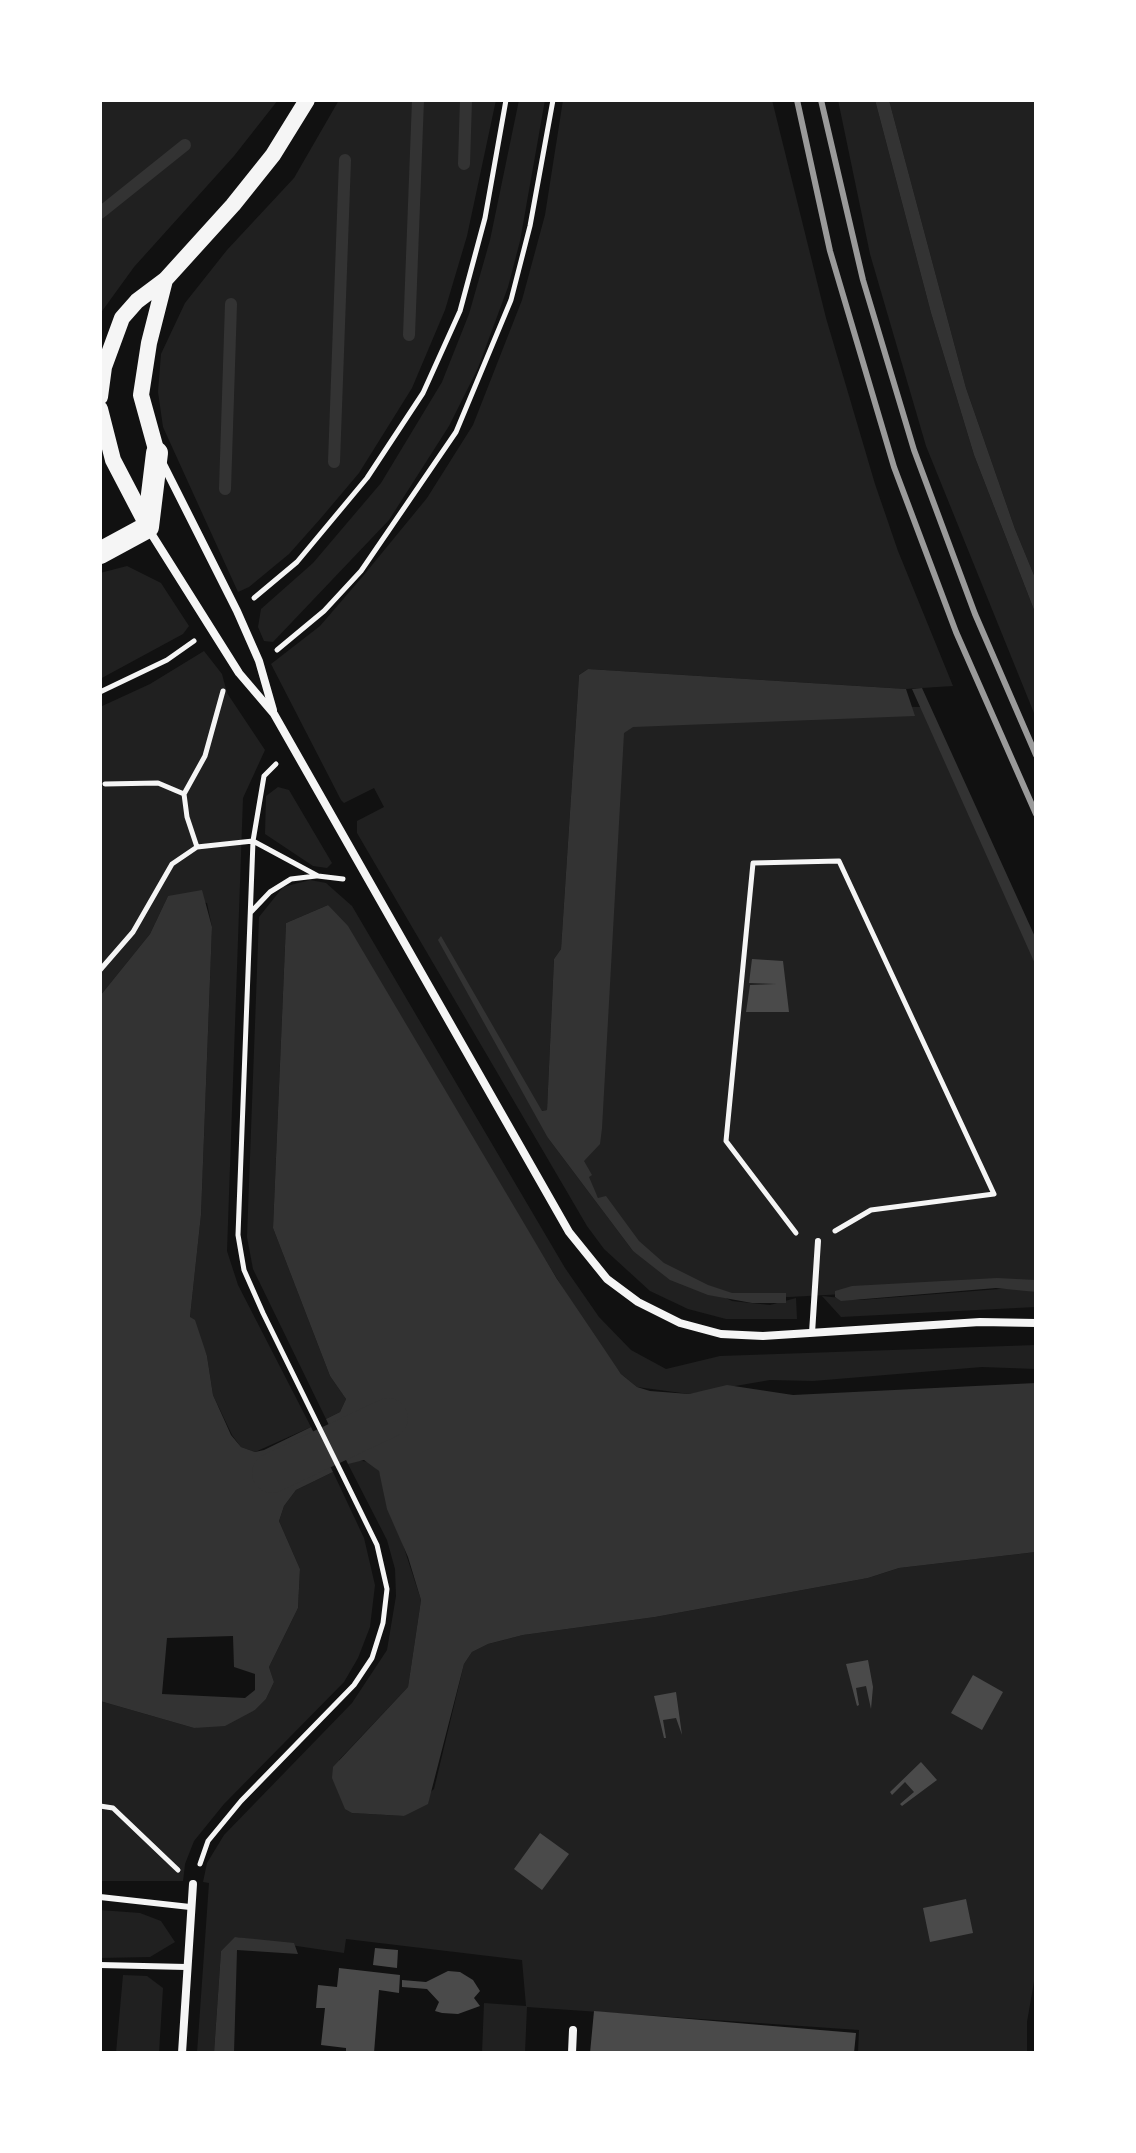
<!DOCTYPE html>
<style>
body{margin:0}
#map{position:relative;width:1136px;height:2153px;overflow:hidden;background:#111;font-family:Manrope,sans-serif}
canvas{display:block}
.frame{position:absolute;inset:0;border:102px solid #fff;pointer-events:none}
</style>
<div id="map">
<canvas width="1136" height="2153"></canvas>
<div class="frame"></div>
</div>
<script>
const ctx = document.querySelector('canvas').getContext('2d');
ctx.lineJoin = 'round';
function fillPath(path, color) { ctx.fillStyle = color; ctx.fill(path, 'evenodd'); }
const shape = rows => new Path2D(rows.map(r => 'M' + r).join(''));
function stroke(path, color, width, dash) { ctx.strokeStyle = color; ctx.lineWidth = width; ctx.lineCap = dash ? 'butt' : 'round'; ctx.setLineDash(dash || []); ctx.stroke(path); }
fillPath(shape([
 [100,100,278,100,234,156,134,267,100,314],
 [339,100,496,100,467,236,445,310,412,388,359,473,321,518,289,554,249,587,238,592,163,427,158,392,161,354,185,303,227,250,294,178],
 [519,100,545,100,520,241,508,287,478,368,449,426,389,520,273,642,264,641,258,627,261,609,313,563,381,483,442,382,469,314,490,240],
 [563,100,772,100,826,318,875,484,898,551,953,686,906,689,588,669,579,675,561,949,554,959,547,1110,542,1111,548,1138,633,1251,732,1301,770,1305,796,1298,797,1319,726,1319,688,1309,650,1291,604,1249,587,1226,357,833,357,821,384,807,374,788,344,803,341,800,271,664,320,626,363,576,427,498,473,425,522,300,545,215],
 [838,100,875,100,931,313,974,455,1036,615,1036,718,926,446,870,254],
 [889,100,1036,100,1036,580,1015,529,966,388],
 [127,566,161,583,189,626,183,634,100,679,100,573],
 [204,651,222,674,227,693,265,750,243,798,227,1251,238,1285,311,1427,255,1452,241,1447,232,1435,213,1395,207,1356,190,1317,201,1215,212,927,207,903,168,896,150,934,100,996,100,707,150,684],
 [607,702,921,707,1036,953,1036,1289,1011,1285,789,1297,731,1296,680,1281,618,1230,577,1164],
 [278,787,289,790,332,863,327,868,313,866,265,834,266,796],
 [310,880,326,883,352,906,565,1268,599,1317,631,1350,666,1369,720,1356,1036,1345,1036,1369,982,1367,813,1381,770,1380,689,1394,637,1387,621,1374,583,1321,328,905,286,923,273,1228,330,1376,346,1399,340,1412,326,1419,253,1269,247,1237,259,917,283,887],
 [1012,1288,1036,1292,1036,1307,841,1317,822,1296,860,1300],
 [355,1460,370,1462,379,1471,421,1600,408,1687,339,1760,352,1813,404,1816,434,1789,464,1664,472,1652,488,1644,523,1635,655,1617,868,1578,899,1568,1036,1552,1036,1970,1027,2022,1027,2053,858,2052,859,2030,527,2007,525,2053,482,2053,484,2003,526,2006,522,1960,346,1939,344,1953,236,1937,221,1951,214,2053,197,2053,209,1883,203,1882,207,1863,224,1835,352,1703,387,1650,396,1596,395,1569,387,1540,348,1464],
 [333,1472,364,1538,375,1585,370,1627,358,1658,344,1682,224,1804,194,1841,185,1864,183,1881,100,1881,100,1701,194,1728,255,1710,266,1699,274,1682,269,1667,298,1608,300,1569,279,1521,284,1506,296,1490],
 [100,1910,140,1913,161,1921,175,1942,150,1957,100,1958],
 [123,1975,147,1976,163,1988,159,2053,116,2053]
]), '#202020');
fillPath(shape([
 [875,100,889,100,966,388,1015,529,1036,580,1036,615,974,455,931,313],
 [588,669,906,689,915,716,633,727,624,733,602,1128,600,1144,584,1161,592,1175,589,1177,598,1198,606,1196,639,1241,664,1263,708,1285,732,1293,786,1293,786,1303,752,1303,708,1295,670,1280,633,1251,548,1138,438,940,441,936,542,1111,547,1110,554,959,561,949,579,675],
 [922,688,1036,939,1036,966,912,689],
 [202,890,212,927,201,1215,190,1317,195,1320,207,1356,213,1395,231,1435,241,1447,255,1452,264,1450,311,1427,333,1472,296,1490,284,1506,279,1521,300,1569,298,1608,269,1667,274,1682,266,1699,255,1710,225,1726,194,1728,100,1701,100,996,150,934,168,896],
 [233,1636,234,1667,255,1674,255,1690,245,1698,162,1694,167,1638],
 [328,905,348,926,557,1279,621,1374,637,1387,650,1391,689,1394,727,1385,793,1395,1036,1383,1036,1552,899,1568,868,1578,655,1617,523,1635,488,1644,472,1652,464,1664,428,1804,404,1816,352,1813,345,1809,332,1778,333,1767,408,1687,421,1600,408,1557,387,1509,379,1471,364,1460,348,1464,326,1419,340,1412,346,1399,330,1376,273,1228,286,923],
 [997,1278,1036,1280,1036,1292,996,1288,841,1301,835,1297,835,1291,852,1286],
 [235,1937,294,1943,298,1954,237,1950,234,2053,214,2053,221,1951]
]), '#333');
stroke(shape([
 [464,164,466,100],
 [100,213,185,145],
 [409,335,418,100],
 [334,462,345,160],
 [225,489,231,304]
]), '#333', 12);
stroke(shape([
 [272,1473,388,1418]
]), '#333', 40);
fillPath(shape([
 [752,959,783,961,789,1012,746,1012,750,985,776,984,749,983],
 [868,1660,873,1687,871,1709,866,1686,856,1688,859,1705,857,1706,846,1664],
 [973,1675,1003,1692,982,1730,951,1713],
 [676,1692,682,1735,676,1718,663,1720,666,1738,664,1738,654,1696],
 [921,1762,937,1780,902,1806,900,1804,914,1792,905,1782,892,1795,890,1792],
 [540,1833,569,1854,542,1890,514,1869],
 [966,1899,973,1933,930,1942,923,1908],
 [375,1948,398,1950,397,1968,373,1965],
 [339,1968,400,1975,399,1993,379,1990,374,2053,346,2053,346,2048,321,2045,325,2008,316,2008,318,1985,337,1987],
 [448,1971,460,1972,473,1980,480,1991,474,1998,480,2006,458,2014,442,2013,435,2011,439,2002,427,1989,402,1987,402,1980,426,1982],
 [594,2011,856,2033,854,2053,590,2053]
]), '#4a4a4a');
stroke(shape([
 [254,598,297,562,367,478,423,393,460,311,485,218,506,100],
 [277,650,324,611,361,571,456,432,511,300,530,226,553,100],
 [100,692,167,660,194,641],
 [105,784,158,783,184,794],
 [197,847,187,817,184,794,205,756,223,691],
 [251,912,270,892,291,879,316,876],
 [100,970,133,932,172,864,197,847,253,841,318,876,343,879],
 [796,1233,726,1141,753,863,839,861,994,1194,871,1210,835,1231],
 [100,1806,113,1808,178,1870],
 [200,1864,208,1841,241,1801,354,1685,372,1658,383,1623,387,1589,377,1545,263,1313,244,1270,238,1235,253,841,264,776,276,764]
]), '#f5f5f5', 5);
stroke(shape([
 [812,1333,818,1241],
 [100,1897,190,1907],
 [100,1965,186,1967]
]), '#f5f5f5', 6);
stroke(shape([
 [163,464,237,611,259,661,273,710],
 [149,530,239,673,274,714,569,1232,607,1279,638,1302,680,1323,721,1334,763,1336,980,1322,1036,1323],
 [182,2053,193,1884],
 [572,2053,573,2030]
]), '#f5f5f5', 8);
stroke(shape([
 [100,397,104,367,122,318,137,301,165,280,233,205,273,155,307,100],
 [100,409,113,460,148,527],
 [157,453,141,395,149,343,165,280]
]), '#f5f5f5', 16);
stroke(shape([
 [100,553,148,527,157,453]
]), '#f5f5f5', 22);
stroke(shape([
 [797,100,830,251,894,467,956,632,1036,814],
 [821,100,863,280,914,450,975,614,1036,755]
]), '#9a9a9a', 6);
</script>
